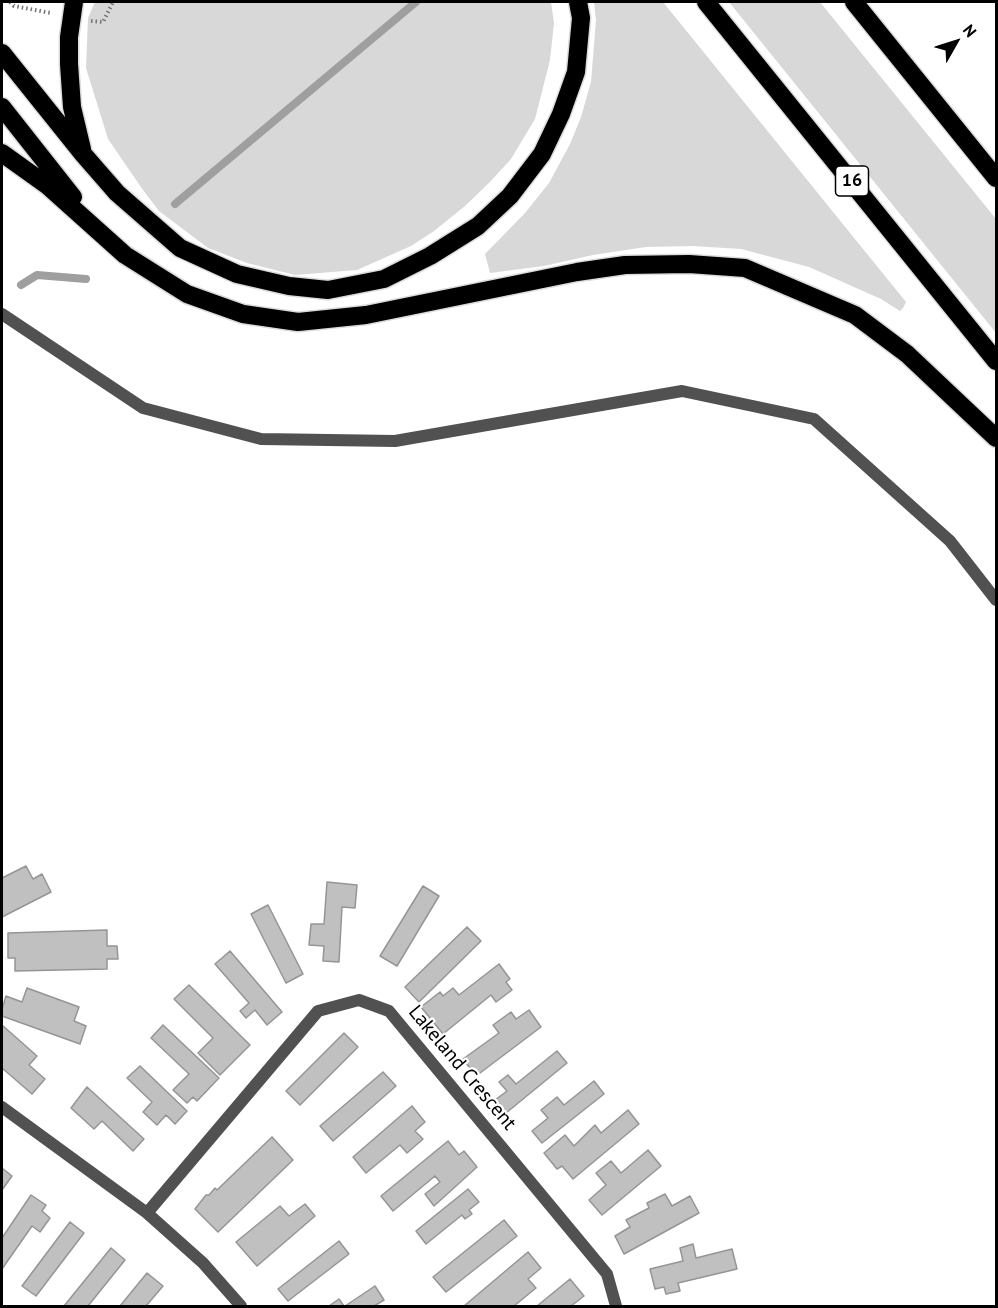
<!DOCTYPE html>
<style>
body{margin:0}
#map{position:relative;width:998px;height:1308px;overflow:hidden;background:#fff;font-family:"PT Sans",sans-serif}
canvas{display:block}
.frame{position:absolute;inset:0;border:3px solid #000;pointer-events:none}
.north{position:absolute;left:926px;top:12px;width:60px;height:60px;-webkit-text-stroke:4px #fff;paint-order:stroke;rotate:51deg;font-size:16px;font-weight:700;line-height:24px;text-align:center;color:#000}
.north::after{content:'';display:block;margin:auto;width:21px;height:27px;background:#000;clip-path:polygon(50% 0,100% 100%,50% 72%,0 100%)}
</style>
<div id="map">
<canvas width="998" height="1308"></canvas>
<div class="frame"></div>
<div class="north">N</div>
</div>
<script>
const ctx = document.querySelector('canvas').getContext('2d');
ctx.lineJoin = 'round';
function fillPath(path, color) { ctx.fillStyle = color; ctx.fill(path, 'evenodd'); }
const shape = rows => new Path2D(rows.map(r => 'M' + r).join(''));
function stroke(path, color, width, dash) { ctx.strokeStyle = color; ctx.lineWidth = width; ctx.lineCap = dash ? 'butt' : 'round'; ctx.setLineDash(dash || []); ctx.stroke(path); }
function label(font, color, halo, rows, align = 'center') {
  ctx.font = font + ' "PT Sans",sans-serif'; ctx.lineWidth = 4.5; ctx.setLineDash([]); ctx.textBaseline = 'middle'; ctx.strokeStyle = halo; ctx.fillStyle = color; for (const [text, x, y, turn = 0] of rows) {
    ctx.save(); ctx.translate(x, y); ctx.rotate((+turn || 0) * Math.PI / 180); ctx.textAlign = isNaN(turn) ? turn : align; if (halo) ctx.strokeText(text, 0, 0); ctx.fillText(text, 0, 0); ctx.restore();
  }
}
fillPath(shape([
 [95,2,551,2,554,23,550,60,535,119,511,159,490,182,465,206,434,231,411,246,357,270,295,275,247,263,208,248,159,211,143,190,108,139,86,68,88,18],
 [594,2,663,2,906,302,903,308,900,311,881,299,809,267,741,249,692,246,646,247,593,255,544,266,490,273,485,254,525,213,549,183,570,144,581,117,591,82,596,20],
 [729,2,820,2,996,219,996,333]
]), '#d8d8d8');
stroke(shape([
 [175,204,416,2],
 [21,285,37,275,86,279]
]), '#9f9f9f', 8);
const building = shape([
 [26,866,33,879,42,874,51,892,2,917,2,878,26,866],
 [327,882,357,885,355,908,342,907,339,962,323,961,324,946,309,945,311,924,324,924,327,882],
 [423,886,439,896,397,966,380,956,423,886],
 [268,905,303,974,286,983,251,914,268,905],
 [467,927,481,941,419,1002,405,987,467,927],
 [107,930,107,946,117,946,118,959,107,959,107,969,15,971,15,958,8,958,8,933,107,930],
 [230,951,282,1012,267,1025,255,1010,246,1018,240,1011,249,1003,215,964,230,951],
 [499,964,510,979,506,982,512,990,496,1002,491,995,443,1034,421,1007,440,992,443,996,453,988,459,995,499,964],
 [189,985,250,1045,220,1075,198,1053,213,1038,174,999,189,985],
 [27,988,79,1007,74,1021,86,1026,80,1044,2,1016,2,1009,6,996,22,1002,27,988],
 [529,1010,541,1027,476,1076,463,1059,499,1033,493,1025,511,1012,516,1019,529,1010],
 [2,1025,37,1056,29,1065,45,1079,32,1094,2,1068,2,1025],
 [163,1025,219,1078,197,1101,193,1097,187,1103,173,1090,189,1074,151,1038,163,1025],
 [344,1033,358,1047,300,1105,286,1091,344,1033],
 [557,1051,567,1063,506,1113,495,1100,507,1091,499,1082,508,1075,516,1084,557,1051],
 [140,1066,187,1111,175,1124,166,1115,157,1125,143,1112,152,1102,127,1078,140,1066],
 [383,1072,396,1086,333,1141,320,1126,383,1072],
 [594,1081,604,1094,542,1143,532,1131,548,1118,541,1110,557,1097,564,1105,594,1081],
 [87,1087,144,1139,133,1151,102,1121,94,1129,71,1108,87,1087],
 [412,1106,425,1122,415,1131,423,1139,407,1153,400,1145,366,1173,353,1157,412,1106],
 [628,1110,639,1124,573,1179,562,1166,557,1169,544,1153,565,1135,574,1146,595,1125,601,1133,628,1110],
 [272,1137,293,1160,218,1232,195,1209,206,1195,209,1195,215,1188,217,1190,272,1137],
 [448,1141,459,1155,464,1151,477,1167,434,1206,425,1194,440,1182,435,1176,393,1211,381,1196,448,1141],
 [648,1150,661,1166,602,1215,589,1200,606,1185,596,1173,611,1161,621,1173,648,1150],
 [2,1168,12,1176,2,1190,2,1168],
 [468,1189,479,1202,469,1210,472,1214,465,1219,462,1215,426,1244,416,1231,468,1189],
 [665,1194,672,1206,690,1196,699,1213,624,1254,615,1236,630,1227,626,1220,649,1208,647,1203,665,1194],
 [31,1195,46,1205,42,1211,50,1218,40,1232,32,1226,2,1269,2,1238,31,1195],
 [305,1204,315,1216,257,1266,236,1242,280,1206,289,1216,305,1204],
 [504,1220,517,1236,446,1292,433,1277,504,1220],
 [70,1222,84,1233,36,1296,22,1286,70,1222],
 [339,1241,349,1254,288,1301,278,1289,339,1241],
 [693,1244,696,1258,732,1249,737,1269,678,1283,680,1291,666,1294,664,1287,655,1289,650,1269,683,1261,680,1248,693,1244],
 [111,1248,125,1260,88,1306,64,1306,111,1248],
 [528,1252,541,1268,528,1279,536,1288,514,1306,464,1306,528,1252],
 [147,1273,163,1286,146,1306,120,1306,147,1273],
 [570,1279,584,1296,571,1306,537,1306,570,1279],
 [375,1286,384,1300,374,1306,345,1306,375,1286],
 [339,1299,344,1306,329,1306,339,1299]
]);
fillPath(building, '#c0c0c0');
stroke(building, '#959595', 1.5);
const motorway = shape([
 [74,2,69,37,69,64,72,107,82,149],
 [706,2,996,361],
 [854,2,996,178],
 [2,53,83,154,117,193,180,248,237,274,289,286,328,290,384,279,430,256,478,226,510,196,542,154,561,114,576,72,581,18,578,2],
 [2,107,73,197],
 [2,153,48,186,125,255,187,294,243,314,298,322,366,315,577,272,625,265,689,264,745,268,855,315,907,354,996,438]
]);
stroke(motorway, '#dbdbdb', 21);
stroke(shape([
 [10,2,14,6,51,13],
 [91,21,103,22,113,2]
]), '#737373', 4, [1.5, 3]);
stroke(shape([
 [2,314,143,408,261,439,395,441,682,391,814,419,950,541,996,600]
]), '#515151', 12);
stroke(shape([
 [2,1107,147,1213,203,1263,241,1306],
 [147,1213,318,1011,359,1000,389,1011,607,1274,616,1306]
]), '#515151', 12);
stroke(motorway, '#000', 18);
for (const [x, y, w] of [
 [852,181,33]
]) { const box = new Path2D(); box.roundRect(x - w / 2, y - 15, w, 30, 4.5); ctx.fillStyle = '#fff'; ctx.fill(box); stroke(box, '#000', 1.5); }
label('bold 18px', '#000', null, [
 ["16",852,181]
]);
label('20px', '#000', '#fff', [
 ["Lakeland Crescent",462,1068,50]
]);
</script>
